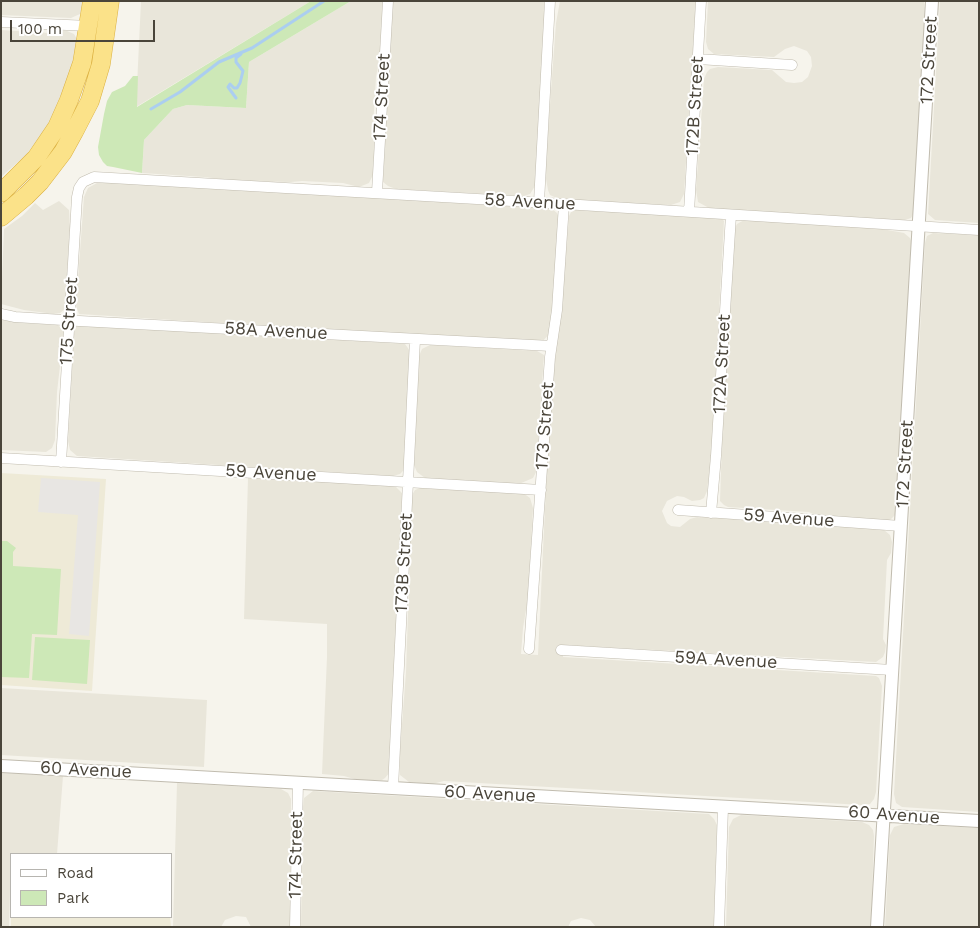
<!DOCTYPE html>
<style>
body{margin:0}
#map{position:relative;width:980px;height:928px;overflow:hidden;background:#f6f4ec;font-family:"Work Sans",sans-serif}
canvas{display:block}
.frame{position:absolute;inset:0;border:2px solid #4a453a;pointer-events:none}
.legend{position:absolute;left:10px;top:853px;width:162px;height:65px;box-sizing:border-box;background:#fff;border:1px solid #b7b5b0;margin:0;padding:6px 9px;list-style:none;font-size:15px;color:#4a453a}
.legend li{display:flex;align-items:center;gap:10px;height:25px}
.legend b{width:25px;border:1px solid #b7b5b0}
.scale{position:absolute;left:10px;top:20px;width:145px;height:22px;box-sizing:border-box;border:2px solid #4a453a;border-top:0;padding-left:6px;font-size:15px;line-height:18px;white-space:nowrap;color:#4a453a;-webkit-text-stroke:4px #fff;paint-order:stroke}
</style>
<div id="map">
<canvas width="980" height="928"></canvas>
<div class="frame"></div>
<ul class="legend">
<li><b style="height:6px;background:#fff"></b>Road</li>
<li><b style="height:14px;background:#cde8b7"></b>Park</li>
</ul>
<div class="scale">100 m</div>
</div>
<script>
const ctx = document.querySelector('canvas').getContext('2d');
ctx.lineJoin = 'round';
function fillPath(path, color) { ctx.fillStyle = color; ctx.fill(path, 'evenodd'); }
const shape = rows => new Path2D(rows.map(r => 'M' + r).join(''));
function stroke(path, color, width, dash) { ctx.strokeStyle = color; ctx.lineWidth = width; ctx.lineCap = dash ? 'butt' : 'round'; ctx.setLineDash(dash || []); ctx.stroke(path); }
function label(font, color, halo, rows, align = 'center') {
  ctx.font = font + ' "Work Sans",sans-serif'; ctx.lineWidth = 4; ctx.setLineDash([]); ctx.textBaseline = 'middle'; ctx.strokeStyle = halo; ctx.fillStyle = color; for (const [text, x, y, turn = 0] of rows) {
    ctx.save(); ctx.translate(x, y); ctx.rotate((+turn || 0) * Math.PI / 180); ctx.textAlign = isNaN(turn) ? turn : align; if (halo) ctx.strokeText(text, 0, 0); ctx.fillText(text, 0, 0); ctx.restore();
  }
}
fillPath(shape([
 [1,1,84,1,80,14,71,18,1,15],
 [141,1,311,1,136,107],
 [351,1,383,1,380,56,376,77,373,127,375,135,373,175,369,183,359,187,343,183,302,181,291,182,237,181,204,177,142,173,144,140,173,109,187,105,246,108,249,62],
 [392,1,544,1,544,29,535,186,530,194,524,196,396,189,388,186,383,182],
 [560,1,696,1,684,194,680,202,671,205,624,203,559,199,550,195,548,190,546,179,546,159,556,23],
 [708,1,924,1,925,41,915,211,911,218,905,220,783,214,709,208,698,202,696,190,704,79,707,72,710,69,718,67,772,70,786,82,794,83,802,82,808,77,812,66,811,57,807,51,794,46,785,49,774,57,714,54,708,49,706,42],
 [940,1,979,1,979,223,935,220,928,214],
 [1,30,49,33,55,30,67,31,74,34,78,41,74,63,63,95,47,127,26,155,1,177],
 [97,183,142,183,552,209,557,213,559,218,553,307,549,334,543,341,330,330,79,314,76,306,84,197,88,188],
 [59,201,69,210,70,228,65,309,60,313,54,314,24,310,1,304,4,229,22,216,35,203,43,210],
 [575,210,694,216,722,219,724,221,711,459,707,491,704,498,700,500,692,501,684,497,677,496,667,501,662,511,667,523,671,526,680,527,690,519,697,517,825,524,884,530,890,535,892,542,891,553,887,560,883,639,886,645,885,652,883,657,876,662,564,645,563,657,876,676,879,678,882,686,876,792,874,799,870,804,862,805,444,781,432,784,409,782,400,775,400,751,406,672,412,495,415,490,420,488,523,493,530,498,533,508,528,598,523,628,521,654,538,655,549,425,555,359,561,311,569,216,571,212],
 [746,219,882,229,904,233,910,238,912,243,896,514,891,519,887,521,815,515,809,512,728,507,724,505,720,501,722,443,734,230,737,224],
 [933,233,979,235,979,812,902,807,896,803,894,794,925,243,927,236],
 [2,320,23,323,58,325,64,331,57,392,55,440,52,448,46,452,1,450],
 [84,324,405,344,410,351,404,470,400,474,393,476,77,456,70,450,68,441,74,334,76,327],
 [430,345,537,351,544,355,536,472,533,478,519,484,425,478,417,472,414,465,419,356,422,349],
 [248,478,390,485,396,487,402,493,390,772,385,778,382,780,358,780,344,776,322,774,327,657,327,624,244,619],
 [1,688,207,700,204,767,1,755],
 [1,773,63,776,57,854,11,853,9,927,1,927],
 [177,783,281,789,288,793,291,799,290,927,251,927,246,917,236,916,225,920,221,927,173,927],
 [313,791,709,814,714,819,717,825,714,927,596,927,590,920,581,918,571,921,568,927,301,927,303,806,304,798],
 [741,815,862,822,869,825,873,830,874,836,871,927,726,927,729,827,733,819],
 [904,824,979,828,979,927,885,927,890,835,894,827]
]), '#e9e6da');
fillPath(shape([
 [1,473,106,479,92,691,1,685],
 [11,913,11,917,170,917,171,927,11,927]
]), '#eeead7');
fillPath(shape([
 [311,1,351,1,249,62,246,108,187,105,173,109,144,140,142,173,113,167,107,166,103,162,99,155,98,147,104,114,107,101,112,92,125,86,133,76,138,76,137,107],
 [1,541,7,541,16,548,13,552,13,566,61,569,57,635,32,634,29,678,1,677],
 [35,637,90,640,87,684,32,680]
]), '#cde8b7');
fillPath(shape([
 [41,478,100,482,89,636,69,634,78,515,38,512]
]), '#e8e6e3');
stroke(shape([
 [236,98,228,87,230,84,234,88,237,88,240,83,243,71,236,62,236,58,241,54],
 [151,109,180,92,219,62,252,48,324,1]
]), '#abcef0', 3);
const minor = shape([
 [1,22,89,26],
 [698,59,792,65],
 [377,192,388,1],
 [539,202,550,1],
 [689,212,701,1],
 [1,314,15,317,79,321,551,346],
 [1,458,541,490],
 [61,462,77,197,79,188,83,182,94,177,564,204,979,230],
 [678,510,901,526],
 [711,513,716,456,731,215],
 [529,649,550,357,557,310,564,204],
 [561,650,892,670],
 [393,788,415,339],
 [295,927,298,782],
 [719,927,723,807]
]);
const tertiary = shape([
 [1,766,979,821],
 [877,927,932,1]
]);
const trunk = shape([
 [1,193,36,158,57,127,69,100,82,63,92,1],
 [1,217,26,196,40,182,63,152,74,132,90,101,101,64,110,1]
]);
stroke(minor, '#c1bcaf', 11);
stroke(tertiary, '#c1bcaf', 14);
stroke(trunk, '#dbb041', 19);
stroke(minor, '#fff', 10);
stroke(tertiary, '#fff', 12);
stroke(trunk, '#fbe289', 18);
label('18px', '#4a453a', '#fff', [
 ["172 Street",929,60,-87],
 ["174 Street",382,97,-87],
 ["172B Street",695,106,-87],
 ["58 Avenue",530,202,3],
 ["175 Street",69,321,-86],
 ["58A Avenue",276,331,3],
 ["172A Street",722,364,-87],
 ["173 Street",545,426,-86],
 ["172 Street",905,464,-87],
 ["59 Avenue",271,473,3],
 ["59 Avenue",789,518,4],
 ["173B Street",404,563,-87],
 ["59A Avenue",726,660,3],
 ["60 Avenue",86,770,3],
 ["60 Avenue",490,794,3],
 ["60 Avenue",894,815,4],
 ["174 Street",296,855,-89]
]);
</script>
